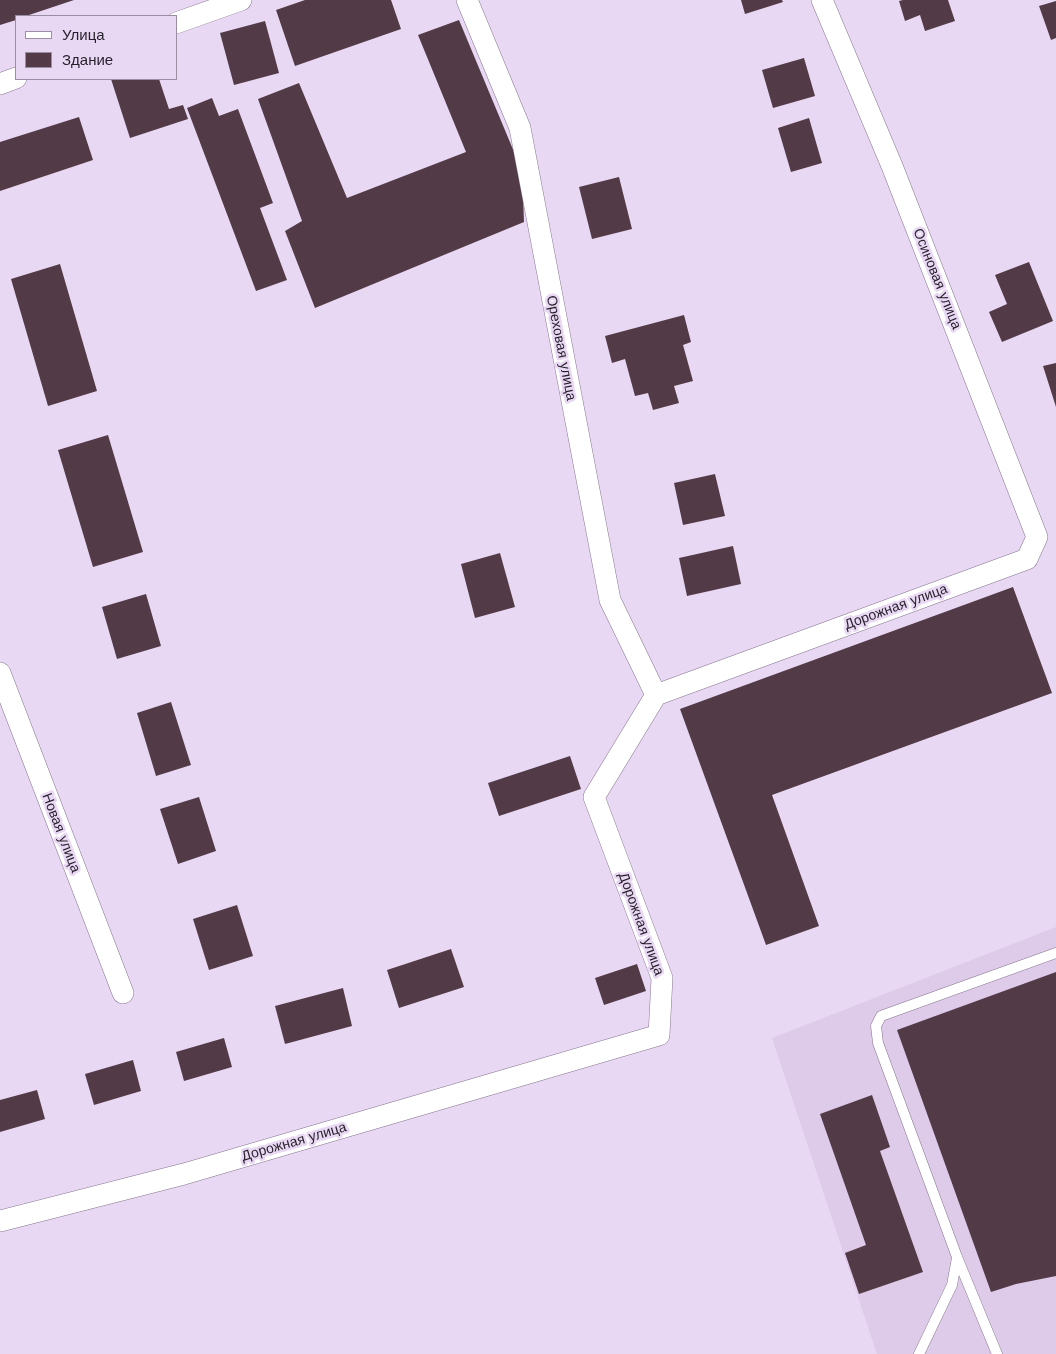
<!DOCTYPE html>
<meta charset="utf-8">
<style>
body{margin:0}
#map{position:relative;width:1056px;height:1354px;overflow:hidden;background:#e9d8f3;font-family:"Work Sans",sans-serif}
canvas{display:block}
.legend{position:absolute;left:15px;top:15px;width:162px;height:65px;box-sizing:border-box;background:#e9d8f3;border:1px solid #9b8ea2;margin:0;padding:6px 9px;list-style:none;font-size:15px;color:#251f29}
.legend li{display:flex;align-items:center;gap:10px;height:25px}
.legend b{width:25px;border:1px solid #9b8ea2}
</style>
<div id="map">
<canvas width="1056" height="1354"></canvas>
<ul class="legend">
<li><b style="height:6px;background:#fff"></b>Улица</li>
<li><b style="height:14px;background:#523a47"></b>Здание</li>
</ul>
</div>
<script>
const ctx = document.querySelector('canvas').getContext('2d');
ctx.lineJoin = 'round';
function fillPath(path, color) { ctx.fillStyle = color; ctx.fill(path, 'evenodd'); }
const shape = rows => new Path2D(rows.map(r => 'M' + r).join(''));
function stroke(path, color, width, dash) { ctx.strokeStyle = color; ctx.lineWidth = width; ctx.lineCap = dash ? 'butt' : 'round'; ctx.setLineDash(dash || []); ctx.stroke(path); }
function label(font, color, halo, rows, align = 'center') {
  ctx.font = font + ' "Work Sans",sans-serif'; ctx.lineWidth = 5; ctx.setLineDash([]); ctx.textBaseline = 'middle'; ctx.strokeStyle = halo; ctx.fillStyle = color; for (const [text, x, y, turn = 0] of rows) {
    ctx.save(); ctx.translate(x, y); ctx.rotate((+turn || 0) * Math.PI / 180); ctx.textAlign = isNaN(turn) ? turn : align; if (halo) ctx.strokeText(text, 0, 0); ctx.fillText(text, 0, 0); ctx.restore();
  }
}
fillPath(shape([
 [1056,927,1056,1354,877,1354,772,1038]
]), '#decae9');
fillPath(shape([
 [0,0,74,0,26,16,16,16,16,20,0,25],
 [305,0,391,0,401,29,295,66,276,10],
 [741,0,782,0,783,2,745,14],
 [903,0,948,0,955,21,925,31,920,15,905,21,899,1],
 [1056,1,1056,38,1051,40,1039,6],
 [459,20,522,171,524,222,315,308,285,231,302,221,258,99,299,83,347,198,466,152,418,35],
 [265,21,279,73,234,85,220,33],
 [804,58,815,96,773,108,762,70],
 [111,79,159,79,169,109,183,105,188,119,130,138],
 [212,98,219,116,238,109,273,203,260,208,287,280,256,291,187,108],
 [79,117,93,160,0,191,0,142],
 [809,118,822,163,791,172,778,128],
 [619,177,632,229,592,239,579,187],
 [1029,262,1053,321,1002,342,989,312,1007,304,995,275],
 [60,264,97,391,48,406,11,279],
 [684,315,691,342,683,345,693,381,674,386,679,403,653,410,648,393,635,396,625,359,612,363,605,336],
 [1056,363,1056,407,1043,366],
 [108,435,143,552,93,567,58,450],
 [715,474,725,516,683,525,674,483],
 [733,546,741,584,687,596,679,558],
 [500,553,515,607,475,618,461,564],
 [1013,587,1052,693,772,795,819,926,766,945,680,709],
 [146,594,161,646,117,659,102,607],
 [171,702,191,765,156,776,137,713],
 [570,756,581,789,499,816,488,783],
 [199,797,216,851,178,864,160,809],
 [237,905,253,956,209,970,193,919],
 [451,949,464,987,399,1008,387,970],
 [637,964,646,991,604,1005,595,978],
 [1056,972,1056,1276,1016,1284,991,1292,897,1030],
 [343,988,352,1026,285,1044,275,1006],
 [224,1038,232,1067,184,1081,176,1052],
 [133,1060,141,1091,94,1105,85,1074],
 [37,1090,45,1119,0,1132,0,1100],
 [872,1095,890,1147,880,1151,923,1272,859,1294,845,1253,866,1245,820,1114]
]), '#523a47');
const service = shape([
 [919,1354,952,1285,957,1258],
 [997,1354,957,1257,878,1043,876,1026,881,1016,1056,953]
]);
const minor = shape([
 [467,0,520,128,610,600,656,695],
 [176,23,241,0],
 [0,84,16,78],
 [0,673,123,993],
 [0,1221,184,1174,659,1035,662,978,594,797,656,695,1027,559,1037,537,892,166,822,0]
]);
stroke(service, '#85768e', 11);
stroke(minor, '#85768e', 22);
stroke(service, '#fff', 10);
stroke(minor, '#fff', 21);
label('14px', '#251f29', '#e9d8f3', [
 ["Осиновая улица",937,279,68],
 ["Ореховая улица",561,348,79],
 ["Дорожная улица",896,607,-20],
 ["Новая улица",61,833,69],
 ["Дорожная улица",641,924,70],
 ["Дорожная улица",294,1142,-16]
]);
</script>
